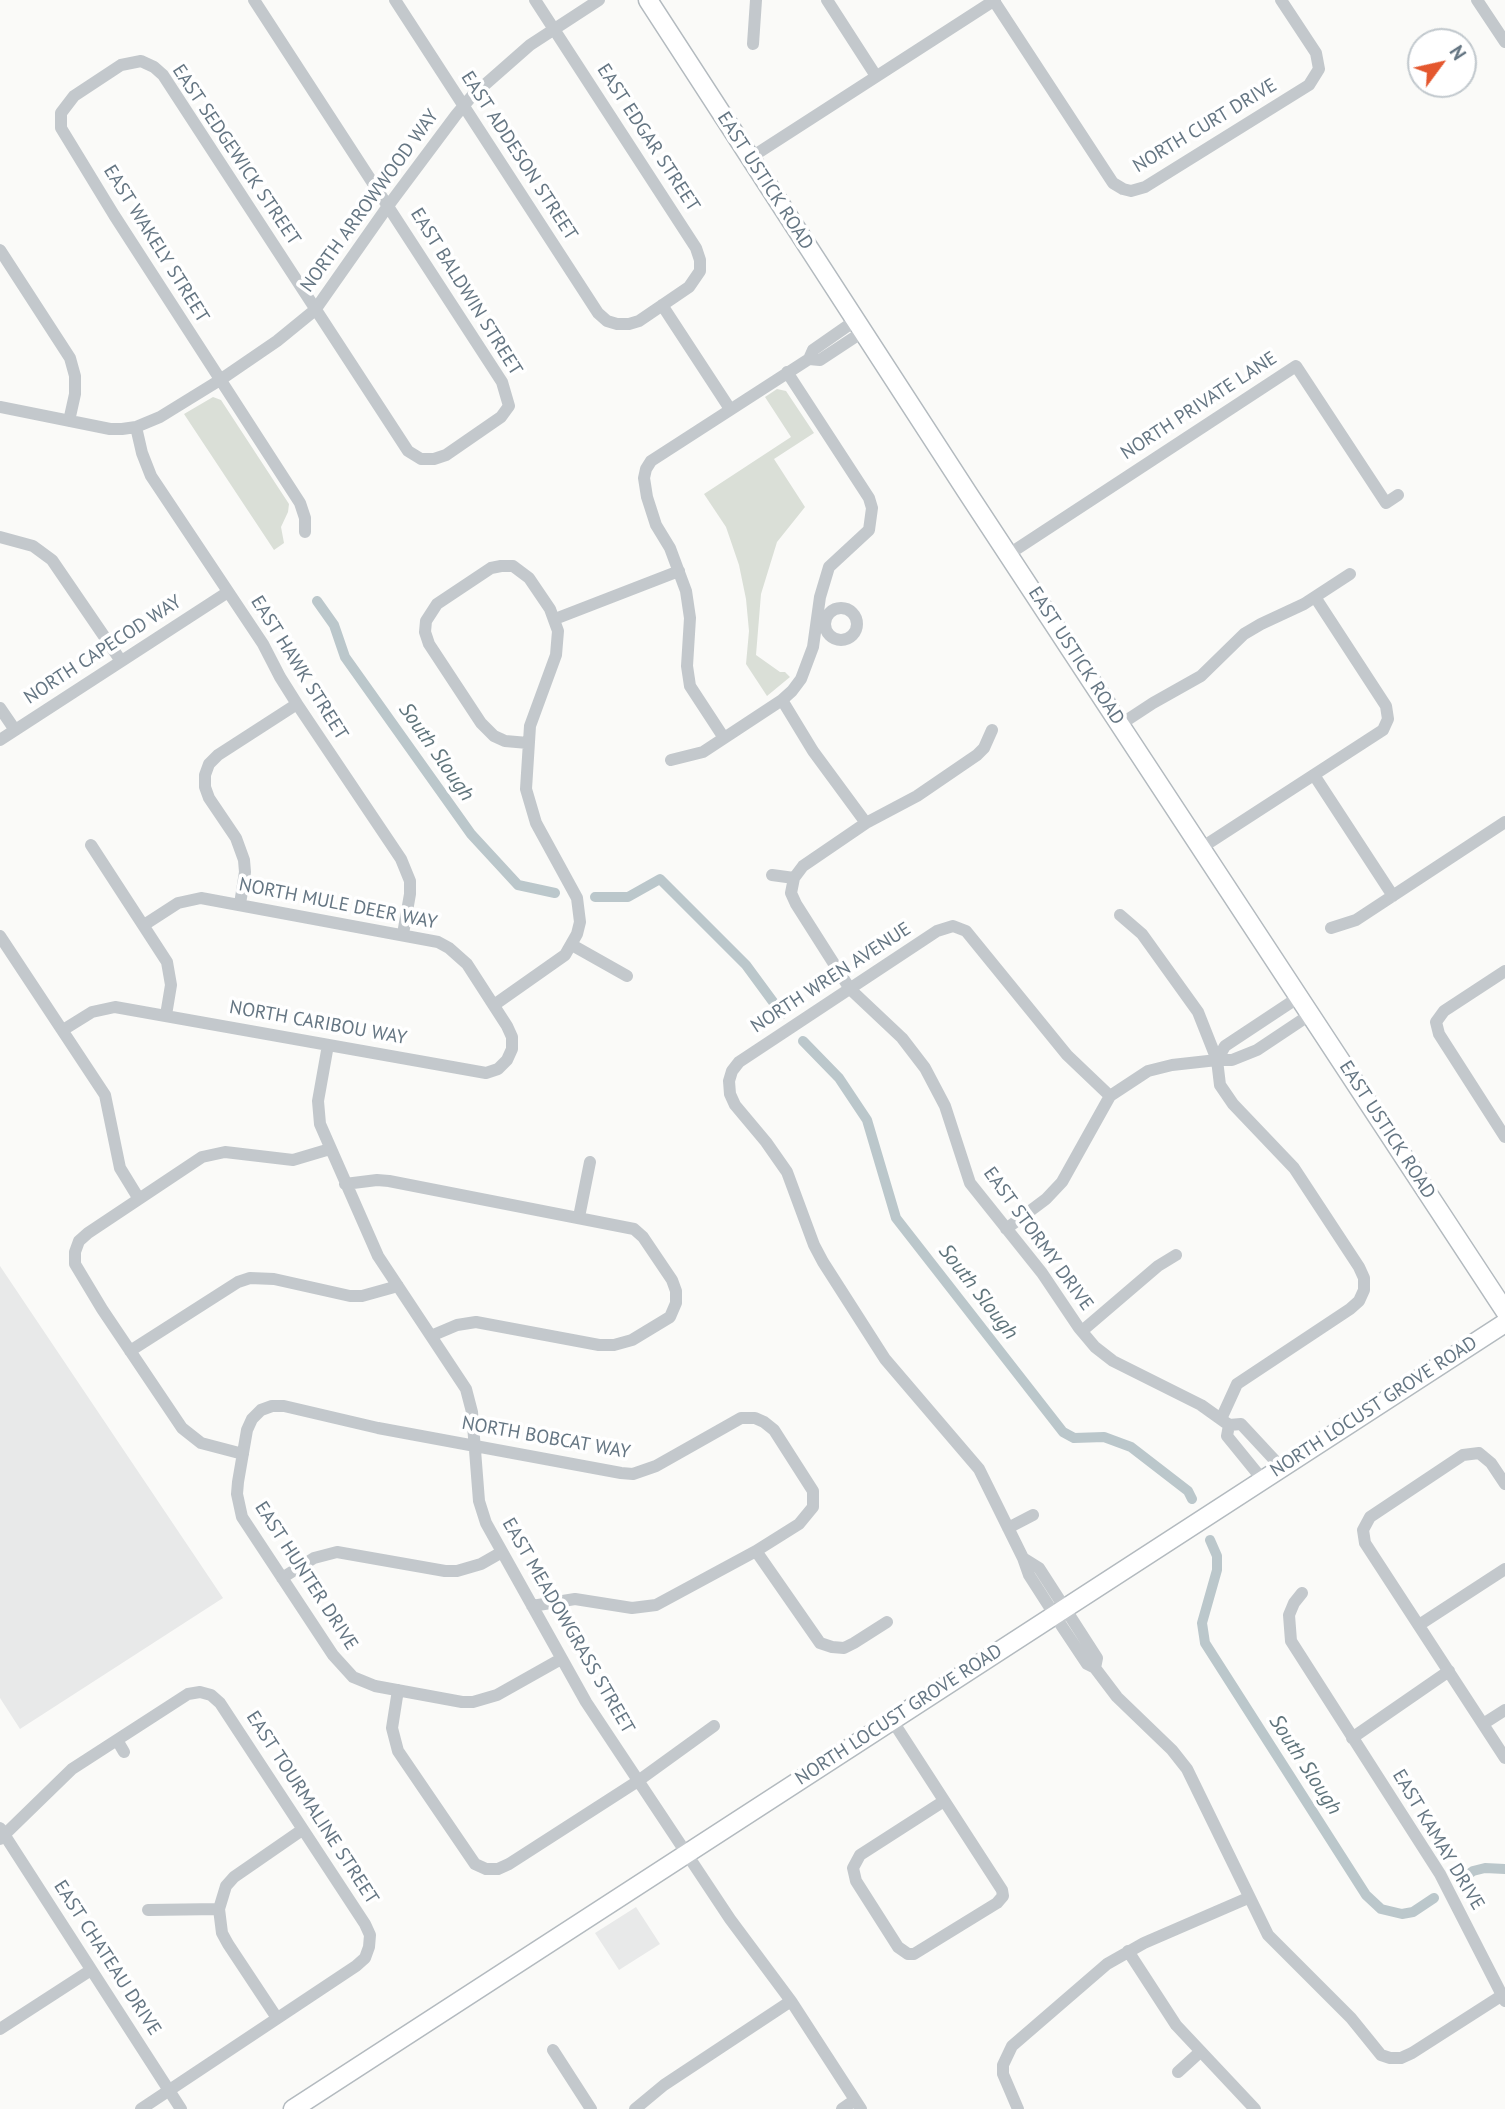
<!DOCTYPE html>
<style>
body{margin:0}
#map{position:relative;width:1505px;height:2109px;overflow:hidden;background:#fafaf8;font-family:"PT Sans",sans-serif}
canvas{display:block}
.north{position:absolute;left:1407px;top:28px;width:70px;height:70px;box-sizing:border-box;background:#fff;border:2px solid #c1c8cd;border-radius:50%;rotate:57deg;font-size:19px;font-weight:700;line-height:28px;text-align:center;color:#657683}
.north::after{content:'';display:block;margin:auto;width:24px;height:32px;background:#e4572e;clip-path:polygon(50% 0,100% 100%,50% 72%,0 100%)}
</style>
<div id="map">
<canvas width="1505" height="2109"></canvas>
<div class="north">N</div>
</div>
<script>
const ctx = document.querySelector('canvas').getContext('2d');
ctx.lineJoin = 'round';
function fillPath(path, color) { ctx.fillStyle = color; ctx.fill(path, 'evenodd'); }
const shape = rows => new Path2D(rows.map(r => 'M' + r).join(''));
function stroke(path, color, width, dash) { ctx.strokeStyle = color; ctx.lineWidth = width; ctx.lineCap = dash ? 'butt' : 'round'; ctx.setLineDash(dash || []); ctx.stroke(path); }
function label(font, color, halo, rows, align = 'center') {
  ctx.font = font + ' "PT Sans",sans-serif'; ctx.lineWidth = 7; ctx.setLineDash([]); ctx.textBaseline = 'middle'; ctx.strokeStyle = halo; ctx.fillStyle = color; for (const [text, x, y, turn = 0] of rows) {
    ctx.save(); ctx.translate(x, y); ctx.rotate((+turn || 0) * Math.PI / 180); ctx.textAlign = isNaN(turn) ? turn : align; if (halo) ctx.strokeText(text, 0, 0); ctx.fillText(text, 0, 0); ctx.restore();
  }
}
fillPath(shape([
 [0,1266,223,1598,20,1729,0,1698],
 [636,1907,660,1944,619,1970,595,1933]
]), '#e8e9e9');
fillPath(shape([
 [777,389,786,391,814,433,774,459,805,507,777,542,761,594,756,655,780,672,785,672,790,677,767,696,746,664,749,631,746,599,739,565,726,527,704,494,791,437,765,397],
 [213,397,221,400,289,504,288,512,281,527,284,543,274,550,184,414]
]), '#dadfd7');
stroke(shape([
 [317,601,334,625,345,657,471,834,518,885,555,893],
 [595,897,628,897,660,879,746,965,782,1014],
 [803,1041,839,1078,867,1120,896,1218,1063,1432,1074,1438,1104,1437,1131,1447,1188,1491,1192,1499],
 [1210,1540,1217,1556,1217,1570,1202,1623,1205,1643,1366,1895,1381,1909,1402,1914,1413,1912,1434,1898],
 [1462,1879,1473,1871,1485,1868,1505,1869]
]), '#bbc7cb', 10);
const secondary = shape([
 [648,0,967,492,1505,1311],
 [293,2109,1505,1323]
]);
stroke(secondary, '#b3babf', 21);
stroke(shape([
 [254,0,502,382,509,406,501,417,446,455,434,459,421,459,408,451,163,75,154,67,141,61,121,65,74,96,61,113,61,128,114,215,300,503,305,518,305,532],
 [395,0,598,313,607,321,617,324,629,324,639,321,689,287,700,271,700,260,696,248,535,0],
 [827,0,876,76],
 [1477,0,1505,42],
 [994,1,1113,183,1123,189,1131,191,1145,187,1309,85,1319,69,1316,53,1281,0],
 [753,44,756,0],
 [750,158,995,0],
 [0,250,70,358,75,376,75,394,69,421],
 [662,305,730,409],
 [856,320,813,350,809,359,820,360,864,331],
 [0,407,110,429,122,429,136,427,160,417,220,380,277,341,315,310,388,206,456,115,472,96,530,45,599,0],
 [136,427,142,453,151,476,263,644,280,677,297,704,401,859,410,881,410,894,403,934],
 [0,537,33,546,52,560,121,661],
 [1009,554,1296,366,1386,503,1398,495],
 '825 624a16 16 0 1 1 32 0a16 16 0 1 1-32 0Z',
 [555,619,679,571],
 [782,700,813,751,866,823],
 [0,708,15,730],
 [1121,724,1153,703,1201,676,1244,634,1261,624,1304,604,1350,574],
 [992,730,984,748,977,755,917,796,866,823,803,866,794,878,791,893,796,904,850,989,902,1038,925,1068,945,1106,970,1183,1042,1273,1079,1328,1095,1347,1113,1361,1201,1405,1229,1425],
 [724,738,690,686,687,666,690,618,686,591,670,548,656,525,647,497,644,478,646,469,651,461,809,359],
 [0,740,228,592],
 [671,760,703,752,782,700,792,691,801,679,813,647,820,597,829,567,869,530,872,508,869,498,787,372],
 [1314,775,1393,896],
 [91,845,167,962,171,985,166,1015],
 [1201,848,1383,730,1388,719,1386,706,1315,597],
 [772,875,794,878],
 [240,904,245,872,244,860,236,838,209,798,205,787,205,775,209,764,218,755,297,704],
 [1120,915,1142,934,1198,1012,1217,1060,1220,1085,1233,1104,1294,1168,1359,1267,1364,1278,1364,1290,1359,1301,1350,1309,1237,1384,1221,1419],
 [1331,928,1356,920,1505,822],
 [0,936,105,1095,120,1168,139,1199],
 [572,945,627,976],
 [1505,971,1444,1011,1436,1022,1439,1034,1505,1137],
 [1299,997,1225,1046,1217,1060,1232,1060,1257,1050,1311,1014],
 [494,1005,565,955,577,934,580,922,577,898,536,823,526,789,530,726,556,655,558,631,550,609,529,578,513,566,501,566,491,568,437,604,426,621,425,632,429,644,481,723,494,736,505,741,528,743],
 [63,1030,92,1012,115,1007,486,1073,498,1069,507,1060,512,1049,512,1037,507,1026,467,964,449,948,438,942,201,898,178,903,144,925],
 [328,1045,318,1101,320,1124,378,1256,466,1389,472,1412,479,1501,486,1523,586,1702,730,1919,791,2001,861,2109],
 [345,1184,377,1180,389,1181,634,1229,643,1237,672,1280,676,1291,676,1303,670,1317,632,1340,614,1345,599,1345,476,1322,457,1325,431,1336],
 [579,1217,590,1162],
 [1006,1229,1046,1199,1062,1182,1110,1096,1148,1071,1172,1065,1217,1060],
 [1082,1331,1158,1266,1176,1255],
 [130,1351,238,1282,250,1278,274,1279,350,1296,362,1296,398,1286],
 [243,1454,201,1443,182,1428,102,1309,75,1264,75,1252,79,1241,88,1233,202,1157,225,1152,293,1160,330,1149],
 [1262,1479,1227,1436,1229,1425,1241,1424,1281,1467],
 [1505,1484,1491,1463,1479,1453,1463,1455,1370,1517,1363,1530,1365,1543,1505,1758],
 [1008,1528,1033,1515],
 [756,1551,820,1643,832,1647,844,1648,854,1643,887,1622],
 [1023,1558,979,1469,885,1359,823,1262,814,1245,787,1172,766,1142,735,1105,730,1094,729,1081,732,1071,739,1062,937,931,953,926,966,931,1067,1055,1110,1096],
 [1023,1558,1039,1568,1097,1658,1095,1668,1087,1664,1063,1628,1029,1575,1023,1558],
 [282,1578,314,1558,337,1552,445,1571,457,1571,481,1564,502,1552],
 [1302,1593,1294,1603,1289,1615,1291,1641,1440,1874,1505,2001],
 [532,1606,575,1599,632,1608,656,1605,756,1551,799,1524,813,1507,813,1491,774,1430,764,1422,755,1418,741,1418,656,1466,633,1474,621,1473,378,1428,284,1406,272,1406,261,1410,252,1419,247,1430,238,1482,237,1494,242,1517,333,1655,353,1677,375,1686,462,1702,473,1702,497,1695,561,1659],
 [1419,1625,1505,1569],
 [1095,1668,1117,1697,1172,1750,1187,1769,1268,1935,1351,2018,1381,2055,1390,2058,1401,2058,1412,2053,1501,1996],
 [398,1690,392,1728,398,1751,475,1864,486,1869,498,1869,509,1864,638,1781,714,1726],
 [892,1720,1002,1890,1003,1896,997,1903,914,1954,908,1954,898,1947,856,1881,853,1868,860,1855,944,1801],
 [1483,1724,1505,1710],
 [1352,1738,1449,1671],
 [117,1740,124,1752],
 [0,1828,181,2109],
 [0,1839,72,1769,188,1694,200,1692,211,1695,220,1703,365,1924,370,1935,369,1947,365,1958,356,1966,141,2109],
 [148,1910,219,1909],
 [1128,1951,1176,2025,1255,2109],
 [277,2018,228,1944,222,1933,219,1909,226,1886,234,1877,302,1830],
 [0,2029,91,1970],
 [553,2050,591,2109],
 [1178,2072,1200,2052],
 [635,2109,664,2085,791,2001],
 [842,2109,855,2100],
 [1018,2109,1003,2074,1003,2065,1012,2046,1107,1964,1144,1943,1248,1898]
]), '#c3c8cc', 12);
stroke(secondary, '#fff', 18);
label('19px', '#657683', '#fff', [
 ["NORTH CURT DRIVE",1205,126,-31],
 ["EAST EDGAR STREET",648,138,57],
 ["EAST SEDGEWICK STREET",236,155,56],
 ["EAST ADDESON STREET",519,156,57],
 ["EAST USTICK ROAD",765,181,57],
 ["NORTH ARROWWOOD WAY",370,201,-54],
 ["EAST WAKELY STREET",156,244,58],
 ["EAST BALDWIN STREET",466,292,58],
 ["NORTH PRIVATE LANE",1199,406,-33],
 ["NORTH CAPECOD WAY",103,650,-33],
 ["EAST USTICK ROAD",1076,656,57],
 ["EAST HAWK STREET",299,668,58],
 ["NORTH MULE DEER WAY",338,904,11],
 ["NORTH WREN AVENUE",831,978,-33],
 ["NORTH CARIBOU WAY",318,1023,10],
 ["EAST USTICK ROAD",1387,1130,57],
 ["EAST STORMY DRIVE",1038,1239,54],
 ["NORTH LOCUST GROVE ROAD",1374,1407,-33],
 ["NORTH BOBCAT WAY",546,1438,10],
 ["EAST HUNTER DRIVE",306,1576,57],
 ["EAST MEADOWGRASS STREET",568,1626,60],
 ["NORTH LOCUST GROVE ROAD",899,1715,-33],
 ["EAST TOURMALINE STREET",312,1808,57],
 ["EAST KAMAY DRIVE",1438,1840,59],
 ["EAST CHATEAU DRIVE",107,1958,57]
]);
label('italic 21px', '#60757c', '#fff', [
 ["South Slough",436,752,55],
 ["South Slough",978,1292,52],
 ["South Slough",1305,1765,57]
]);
</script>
